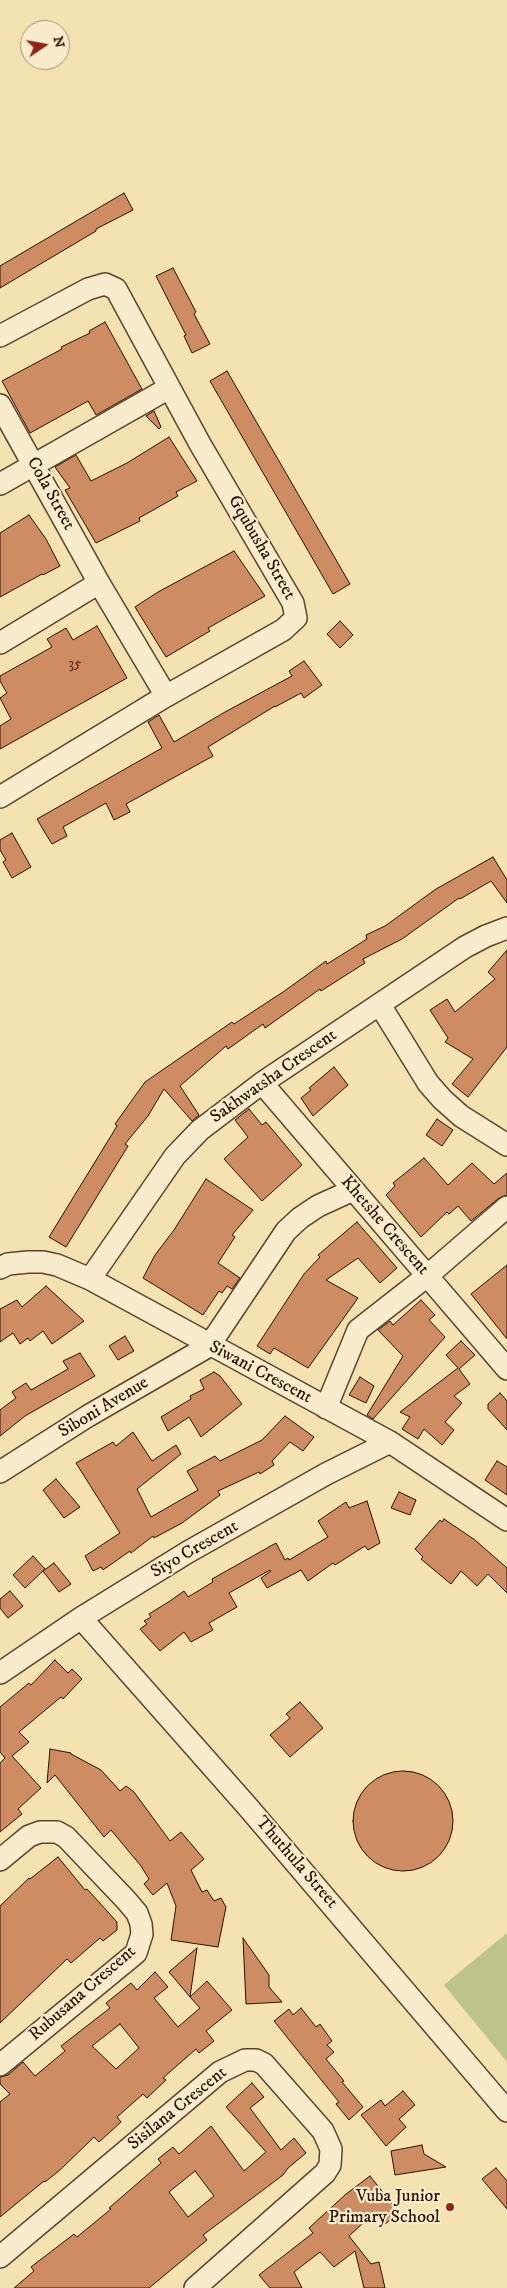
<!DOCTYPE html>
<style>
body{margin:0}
#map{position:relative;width:507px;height:2288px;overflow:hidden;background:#f4e2b0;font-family:"IM FELL DW Pica",serif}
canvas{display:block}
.north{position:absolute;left:20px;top:20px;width:50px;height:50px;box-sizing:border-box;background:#f8eccc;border:1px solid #a6947c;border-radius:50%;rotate:78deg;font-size:14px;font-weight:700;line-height:20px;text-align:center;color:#2c1004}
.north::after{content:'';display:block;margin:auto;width:18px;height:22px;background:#8f2418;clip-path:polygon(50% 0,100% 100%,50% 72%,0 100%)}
</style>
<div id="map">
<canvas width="507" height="2288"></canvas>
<div class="north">N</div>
</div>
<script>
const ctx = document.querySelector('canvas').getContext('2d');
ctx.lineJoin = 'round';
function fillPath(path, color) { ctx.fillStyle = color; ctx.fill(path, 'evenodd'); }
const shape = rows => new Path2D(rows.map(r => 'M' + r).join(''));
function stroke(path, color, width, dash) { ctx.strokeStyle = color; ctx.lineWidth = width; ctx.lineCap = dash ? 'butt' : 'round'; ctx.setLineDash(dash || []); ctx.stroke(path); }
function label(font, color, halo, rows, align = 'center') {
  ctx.font = font + ' "IM FELL DW Pica",serif'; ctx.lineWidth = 4.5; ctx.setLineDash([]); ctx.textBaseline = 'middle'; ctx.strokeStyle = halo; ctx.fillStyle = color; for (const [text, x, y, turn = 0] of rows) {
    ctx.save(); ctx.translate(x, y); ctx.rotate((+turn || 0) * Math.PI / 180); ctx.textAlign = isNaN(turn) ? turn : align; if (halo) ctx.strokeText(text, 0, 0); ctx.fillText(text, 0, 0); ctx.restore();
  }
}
fillPath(shape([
 [507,1933,507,2062,444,1985]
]), '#bcc38b');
const building = shape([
 [124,193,133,210,96,229,96,231,0,288,0,266,124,193],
 [173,268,196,312,194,314,210,344,192,353,184,336,186,335,156,276,173,268],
 [105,322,142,389,96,415,88,401,30,433,2,381,62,349,61,347,90,333,89,331,105,322],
 [227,371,350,584,333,594,210,381,227,371],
 [154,411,161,427,159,429,146,416,154,411],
 [169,437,197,481,176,492,178,496,139,518,140,521,96,543,65,490,70,488,55,467,76,455,91,481,127,463,169,437],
 [29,515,46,539,60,566,43,575,42,574,0,597,0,533,29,515],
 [234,551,265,596,208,628,210,631,166,657,135,607,158,592,234,551],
 [340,621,353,635,340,648,327,634,340,621],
 [97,626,127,678,0,749,0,726,11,719,0,698,7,693,0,681,0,676,52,647,47,639,66,628,73,640,97,626],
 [304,661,322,685,304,698,301,693,275,707,275,706,208,747,213,756,126,804,130,812,114,820,106,803,63,827,67,836,52,844,47,836,37,819,162,748,148,722,159,715,174,742,225,712,292,676,289,671,304,661],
 [12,833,31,867,12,878,3,862,6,860,0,850,0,840,12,833],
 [493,857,507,880,507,903,491,881,460,899,459,898,402,939,363,959,365,963,321,991,320,989,265,1028,263,1024,228,1049,226,1046,180,1086,199,1115,192,1121,164,1089,148,1116,125,1144,128,1146,66,1247,49,1237,117,1126,115,1124,145,1082,232,1022,234,1024,283,992,326,961,327,964,367,939,366,935,385,926,436,889,493,857],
 [507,950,507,1047,468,1097,452,1084,473,1059,445,1042,448,1038,430,1010,447,999,455,1012,495,979,488,972,507,950],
 [334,1067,348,1085,313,1116,301,1098,311,1090,309,1088,334,1067],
 [249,1109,262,1125,266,1122,302,1165,262,1201,224,1159,248,1137,235,1120,249,1109],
 [437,1119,453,1130,442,1146,426,1135,437,1119],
 [424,1158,448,1185,472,1163,494,1184,507,1173,507,1195,499,1198,471,1221,458,1206,449,1214,447,1212,421,1237,386,1195,395,1186,393,1183,424,1158],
 [206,1179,253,1210,232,1235,235,1237,218,1263,240,1278,232,1289,227,1286,222,1293,219,1291,203,1315,143,1278,155,1255,174,1230,206,1179],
 [357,1222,397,1268,380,1283,358,1258,326,1280,358,1298,308,1368,274,1348,270,1354,257,1346,304,1274,320,1257,318,1255,357,1222],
 [507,1265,507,1339,471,1294,507,1265],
 [46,1286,84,1321,52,1344,43,1331,30,1341,28,1338,20,1344,13,1333,0,1342,0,1309,17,1300,22,1307,46,1286],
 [421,1300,435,1315,429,1320,445,1337,373,1419,367,1415,403,1356,378,1330,390,1321,393,1325,421,1300],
 [125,1336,134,1351,118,1360,109,1346,125,1336],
 [461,1341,475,1355,459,1369,470,1384,454,1396,462,1403,445,1422,454,1430,442,1445,424,1429,418,1439,402,1429,410,1417,400,1412,458,1368,446,1355,461,1341],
 [80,1353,95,1376,25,1416,0,1436,0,1410,16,1398,12,1392,26,1383,31,1390,68,1369,63,1361,80,1353],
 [214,1372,220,1376,242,1404,201,1437,189,1417,168,1431,161,1417,191,1399,190,1396,204,1389,200,1380,214,1372],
 [360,1377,374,1386,366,1403,349,1395,360,1377],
 [500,1393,507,1401,507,1430,488,1409,488,1404,500,1393],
 [285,1416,314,1437,303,1451,290,1442,272,1461,274,1465,260,1474,259,1472,218,1491,220,1495,182,1523,154,1538,153,1536,131,1553,130,1551,103,1570,101,1567,93,1571,85,1556,120,1533,76,1463,113,1442,116,1446,133,1432,152,1461,176,1445,181,1454,137,1489,151,1517,198,1490,187,1471,215,1456,220,1461,262,1440,285,1416],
 [497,1461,507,1467,507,1495,485,1480,497,1461],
 [56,1479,80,1507,64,1518,43,1490,56,1479],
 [399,1492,416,1500,410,1515,391,1508,399,1492],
 [367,1501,380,1543,368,1550,365,1546,335,1565,333,1563,308,1581,301,1570,267,1588,261,1578,271,1571,270,1570,229,1593,237,1607,209,1623,213,1630,191,1642,184,1632,160,1651,140,1629,147,1624,144,1621,151,1617,149,1614,170,1601,184,1591,188,1597,213,1582,212,1579,276,1543,285,1560,288,1558,289,1560,328,1537,318,1521,346,1502,349,1508,367,1501],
 [444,1519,475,1540,507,1568,507,1593,488,1574,477,1586,461,1571,451,1584,421,1559,423,1557,415,1549,440,1520,442,1522,444,1519],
 [33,1556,45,1569,25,1588,13,1575,33,1556],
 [54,1563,71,1584,59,1592,43,1571,54,1563],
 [10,1591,23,1606,8,1618,0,1608,0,1599,10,1591],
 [55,1660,68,1673,72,1669,82,1679,63,1699,61,1697,19,1732,29,1742,12,1756,41,1788,18,1809,22,1814,0,1832,0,1763,5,1758,0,1752,0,1707,29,1683,31,1685,55,1660],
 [300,1702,323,1728,290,1757,270,1735,290,1718,286,1714,300,1702],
 [50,1749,71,1753,71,1754,101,1770,120,1791,126,1786,134,1792,170,1841,181,1832,204,1859,191,1870,202,1892,207,1890,214,1901,221,1898,226,1907,218,1947,171,1940,176,1906,167,1883,153,1895,144,1884,149,1879,141,1866,111,1830,104,1837,55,1775,47,1783,50,1749],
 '353 1821a50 50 0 1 1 100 0a50 50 0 1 1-100 0Z',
 [58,1857,85,1890,87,1889,117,1922,117,1930,103,1941,100,1938,71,1963,67,1959,0,2023,0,1906,29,1878,30,1879,58,1857],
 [243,1938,269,1975,269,1987,282,2002,246,2004,243,1938],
 [197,1948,190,1997,169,1972,197,1948],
 [155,1972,168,1987,154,1998,178,2027,200,2008,190,1997,207,1981,232,2010,206,2031,214,2041,199,2053,196,2049,163,2078,166,2080,147,2098,143,2094,117,2117,121,2122,99,2142,94,2137,60,2170,45,2182,44,2181,0,2217,0,2102,10,2094,0,2084,0,2077,8,2075,23,2062,35,2076,65,2051,61,2046,110,2008,106,2003,131,1983,137,1990,155,1972],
 [120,2024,139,2048,116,2069,92,2046,120,2024],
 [301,2008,316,2027,320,2024,332,2041,327,2045,334,2052,326,2059,344,2081,342,2082,363,2107,349,2120,336,2104,339,2102,274,2021,289,2009,293,2015,301,2008],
 [252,2083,264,2097,250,2108,281,2150,294,2138,306,2153,288,2168,283,2175,203,2235,207,2240,149,2288,14,2288,34,2271,31,2267,74,2234,77,2237,111,2209,109,2208,161,2163,158,2159,173,2147,179,2154,211,2126,244,2171,266,2152,226,2107,252,2083],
 [195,2171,214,2196,188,2217,169,2192,195,2171],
 [403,2091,415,2105,399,2119,406,2127,386,2146,361,2115,381,2100,385,2106,403,2091],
 [422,2145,424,2154,446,2167,395,2175,391,2151,422,2145],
 [496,2168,507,2181,507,2209,482,2179,496,2168],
 [370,2176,399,2213,385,2224,374,2213,349,2236,371,2264,379,2262,385,2288,364,2288,355,2251,334,2267,320,2252,294,2272,302,2288,270,2288,259,2275,313,2233,309,2228,346,2194,370,2176]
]);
fillPath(building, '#ce8c62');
stroke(building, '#2c1004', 1);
const minor = shape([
 [0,336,88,289,105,284,116,289,200,444,293,603,296,618,283,630,166,696,0,797],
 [0,405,99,583,166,696],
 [0,484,169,388],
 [0,643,99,583],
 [380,1005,428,1083,442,1099,461,1116,507,1145],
 [262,1083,507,1369],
 [0,1268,8,1264,28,1262,43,1262,57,1265,90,1279,390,1442,507,1520],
 [90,1279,175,1156,200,1130,262,1083,465,947,486,936,507,928],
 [326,1408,358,1330,427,1276,507,1207],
 [0,1472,88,1416,209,1346,286,1231,300,1218,318,1206,353,1190],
 [81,1618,247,1806,507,2111],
 [0,1673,81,1618,188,1552,326,1474,390,1442],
 [0,1860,29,1836,40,1832,57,1832,66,1837,126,1900,137,1913,141,1924,142,1934,136,1953,0,2065],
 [0,2257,220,2072,245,2060,256,2060,264,2064,323,2131,331,2149,330,2165,325,2173,195,2288]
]);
stroke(minor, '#5e442f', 24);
stroke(minor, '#f8eccc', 21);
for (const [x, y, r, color] of [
 [450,2207,5,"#8f2418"]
]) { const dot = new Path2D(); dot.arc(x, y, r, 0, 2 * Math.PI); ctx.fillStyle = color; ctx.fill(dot); stroke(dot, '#f8eccc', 2); }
label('15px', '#542f1c', null, [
 ["35",75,665]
]);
label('18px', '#2c1004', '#f8eccc', [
 ["Cola Street",50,494,61],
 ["Gqubusha Street",261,548,60],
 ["Sakhwatsha Crescent",274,1077,-35],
 ["Khetshe Crescent",384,1226,49],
 ["Siwani Crescent",260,1373,28],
 ["Siboni Avenue",104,1408,-31],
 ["Siyo Crescent",195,1550,-30],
 ["Thuthula Street",296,1863,49],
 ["Rubusana Crescent",83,1994,-41],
 ["Sisilana Crescent",178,2109,-39]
]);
label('18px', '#2c1004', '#f8eccc', [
 ["Vuba Junior",440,2197],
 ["Primary School",440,2218]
], 'right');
</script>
